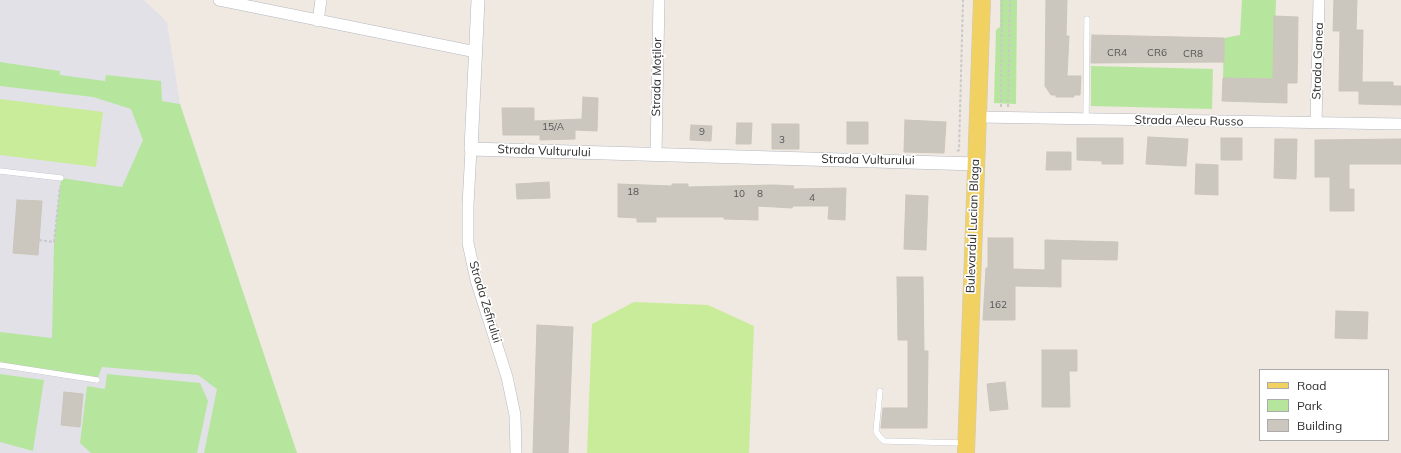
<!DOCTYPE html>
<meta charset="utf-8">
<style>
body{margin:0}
#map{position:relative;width:1401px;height:453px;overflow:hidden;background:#efe9e1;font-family:Mulish,sans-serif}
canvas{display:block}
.legend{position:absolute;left:1259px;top:369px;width:130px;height:72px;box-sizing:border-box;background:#fff;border:1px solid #ababab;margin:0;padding:5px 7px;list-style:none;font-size:12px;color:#2e2e2e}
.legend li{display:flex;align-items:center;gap:8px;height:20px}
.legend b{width:20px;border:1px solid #ababab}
</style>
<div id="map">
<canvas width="1401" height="453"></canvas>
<ul class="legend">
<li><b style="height:5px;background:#f2d163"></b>Road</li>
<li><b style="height:11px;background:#b6e59e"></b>Park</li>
<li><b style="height:11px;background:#cbc7bf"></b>Building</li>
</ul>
</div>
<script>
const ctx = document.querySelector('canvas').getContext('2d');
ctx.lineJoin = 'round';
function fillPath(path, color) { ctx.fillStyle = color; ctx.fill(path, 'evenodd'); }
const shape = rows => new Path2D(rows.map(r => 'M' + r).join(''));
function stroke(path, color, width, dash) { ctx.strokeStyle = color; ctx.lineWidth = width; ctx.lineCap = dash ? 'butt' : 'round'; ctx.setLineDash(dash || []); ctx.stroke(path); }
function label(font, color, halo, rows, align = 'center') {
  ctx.font = font + ' Mulish,sans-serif'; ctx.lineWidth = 3.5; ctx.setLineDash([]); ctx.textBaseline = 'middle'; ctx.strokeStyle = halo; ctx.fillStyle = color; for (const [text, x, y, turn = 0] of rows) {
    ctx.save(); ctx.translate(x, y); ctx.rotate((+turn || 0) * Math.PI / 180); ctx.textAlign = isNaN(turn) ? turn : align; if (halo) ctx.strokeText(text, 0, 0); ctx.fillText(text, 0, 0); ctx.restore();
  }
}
fillPath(shape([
 [0,0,144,0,167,22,180,104,297,453,0,453]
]), '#e3e1e8');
fillPath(shape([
 [1000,0,1017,0,1016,104,994,103,996,30,1000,27],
 [1242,0,1276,0,1273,79,1223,78,1224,38,1240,35],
 [0,62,60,71,60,75,105,81,106,75,161,81,162,101,180,104,297,453,204,453,217,389,198,375,102,367,97,380,0,365,0,332,52,338,54,242,61,178,122,187,143,140,131,109,93,97,0,86],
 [1091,66,1213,69,1212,109,1091,106],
 [0,374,44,380,33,451,0,442],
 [107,374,200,383,208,401,197,453,91,453,80,443,87,386,105,389]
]), '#b6e59e');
fillPath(shape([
 [0,99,103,112,96,167,0,155],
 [634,302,708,305,754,326,749,453,587,453,592,324]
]), '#c9ec9a');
const building = shape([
 [1046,0,1067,0,1066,36,1069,36,1067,76,1081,76,1080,95,1074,95,1074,97,1056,97,1056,95,1051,95,1045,86,1046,0],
 [1334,0,1357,0,1356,30,1363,30,1362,82,1393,82,1393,86,1401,86,1401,105,1359,104,1359,91,1339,91,1340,31,1333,31,1334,0],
 [1274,16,1298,17,1297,83,1287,83,1287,103,1222,101,1223,78,1273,79,1274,16],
 [1092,35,1224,38,1224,62,1091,63,1092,35],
 [583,97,598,98,597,131,575,130,575,139,540,140,540,135,503,135,502,108,534,108,534,121,582,119,583,97],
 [905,120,946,122,944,153,904,152,905,120],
 [847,122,868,122,868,144,847,144,847,122],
 [737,123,752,123,751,144,736,144,737,123],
 [772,124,799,124,799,149,772,149,772,124],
 [691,125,712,126,711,141,690,140,691,125],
 [1148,137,1188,139,1186,166,1146,164,1148,137],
 [1077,138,1123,138,1123,164,1102,164,1102,161,1077,160,1077,138],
 [1221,138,1242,138,1242,160,1221,160,1221,138],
 [1275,139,1297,139,1296,179,1274,178,1275,139],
 [1401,139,1401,164,1349,164,1349,189,1354,189,1354,211,1330,211,1330,177,1315,177,1315,140,1401,139],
 [1047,152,1071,152,1071,170,1046,170,1047,152],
 [1196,164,1218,165,1218,195,1195,194,1196,164],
 [549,182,550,198,517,199,516,184,549,182],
 [618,184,672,186,672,184,688,184,688,187,774,185,794,186,793,189,846,188,845,220,828,219,829,206,793,206,792,208,758,206,758,220,724,219,724,217,656,217,656,222,637,222,637,218,618,217,618,184],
 [906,195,928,196,926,250,904,249,906,195],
 [17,200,42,201,38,255,13,253,17,200],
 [988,238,1013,238,1013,269,1045,270,1045,240,1118,242,1117,260,1061,259,1061,287,1015,286,1015,320,983,320,986,268,988,268,988,238],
 [897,277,923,277,924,351,928,351,927,428,881,428,883,408,908,408,908,340,898,340,897,277],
 [1336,311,1368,312,1367,339,1335,338,1336,311],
 [537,325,573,327,568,453,533,453,537,325],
 [1042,350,1077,350,1077,371,1069,371,1070,407,1042,407,1042,350],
 [1005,382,1008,409,990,411,987,384,1005,382],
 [64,392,83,394,80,427,61,425,64,392]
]);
fillPath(building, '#cbc7bf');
stroke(building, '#cbc5ba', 1);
const service = shape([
 [1086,119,1087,19],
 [0,171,61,178],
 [0,365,97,380],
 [880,391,876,431,879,436,884,441,964,443]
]);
const minor = shape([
 [219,0,476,52],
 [318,21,321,0],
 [978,117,1401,124],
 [1316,123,1319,0],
 [471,149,468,205,468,243,476,280,507,377,515,415,516,453],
 [656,154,659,0]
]);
const tertiary = shape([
 [478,0,471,149,976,164]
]);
const primary = shape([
 [966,453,982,0]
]);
stroke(service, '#b4b7c1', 6);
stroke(minor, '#b4b7c1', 12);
stroke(tertiary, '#b4b7c1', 14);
stroke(primary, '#c9c9c9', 18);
stroke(shape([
 [1001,107,1002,0],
 [1008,107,1010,0],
 [957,151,959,150,963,0],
 [39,240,54,242,60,186]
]), '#c9c9c9', 2, [3, 2]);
stroke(service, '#fff', 5.5);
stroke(minor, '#fff', 11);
stroke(tertiary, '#fff', 13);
stroke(primary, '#f2d163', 17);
label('10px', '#555452', null, [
 ["CR4",1117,53],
 ["CR6",1157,53],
 ["CR8",1193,54],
 ["15/A",553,127],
 ["9",702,132],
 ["3",782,140],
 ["18",633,192],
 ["10",739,194],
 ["8",760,194],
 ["4",812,198],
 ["162",998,305]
]);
label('12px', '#2e2e2e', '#fff', [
 ["Strada Ganea",1318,61,-88],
 ["Strada Moților",657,77,-89],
 ["Strada Alecu Russo",1189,121,1],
 ["Strada Vulturului",544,151,2],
 ["Strada Vulturului",868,160,1],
 ["Bulevardul Lucian Blaga",973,226,-88],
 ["Strada Zefirului",485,302,73]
]);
</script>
